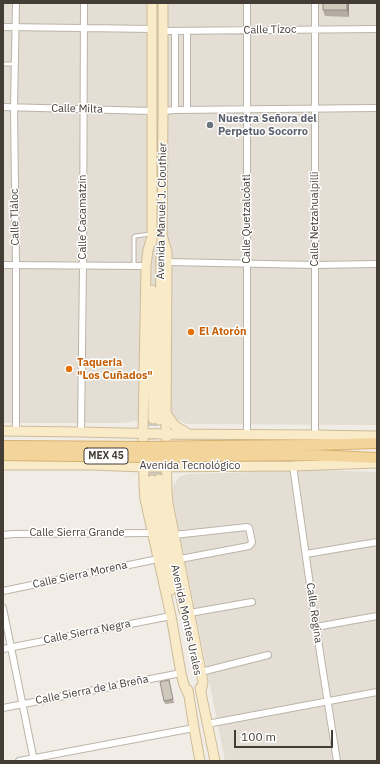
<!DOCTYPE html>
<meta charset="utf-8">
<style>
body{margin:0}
#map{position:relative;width:380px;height:764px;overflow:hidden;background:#f1ede6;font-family:"IBM Plex Sans",sans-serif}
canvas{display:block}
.frame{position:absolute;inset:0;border:4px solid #433d36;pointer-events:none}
.scale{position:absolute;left:234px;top:730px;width:99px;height:18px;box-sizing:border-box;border:2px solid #433d36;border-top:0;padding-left:5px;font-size:12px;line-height:14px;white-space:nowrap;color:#433d36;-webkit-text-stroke:3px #fff;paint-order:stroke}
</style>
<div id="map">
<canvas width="380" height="764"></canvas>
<div class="frame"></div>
<div class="scale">100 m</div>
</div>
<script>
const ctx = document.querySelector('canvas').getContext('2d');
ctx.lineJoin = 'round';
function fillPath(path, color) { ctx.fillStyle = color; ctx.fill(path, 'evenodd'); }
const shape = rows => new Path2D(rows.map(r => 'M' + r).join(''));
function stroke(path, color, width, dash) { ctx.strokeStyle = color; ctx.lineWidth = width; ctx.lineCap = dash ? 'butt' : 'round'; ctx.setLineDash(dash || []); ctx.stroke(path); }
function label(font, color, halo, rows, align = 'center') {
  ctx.font = font + ' "IBM Plex Sans",sans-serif'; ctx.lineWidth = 3; ctx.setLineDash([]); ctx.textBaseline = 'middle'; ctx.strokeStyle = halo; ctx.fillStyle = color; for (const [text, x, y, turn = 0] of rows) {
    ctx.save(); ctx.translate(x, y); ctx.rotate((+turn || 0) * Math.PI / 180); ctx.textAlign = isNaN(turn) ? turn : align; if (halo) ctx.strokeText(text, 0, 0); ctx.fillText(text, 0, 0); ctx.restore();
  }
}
fillPath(shape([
 [3,3,377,3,377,425,187,424,177,420,135,421,123,423,3,423],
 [320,470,377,472,377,761,225,761,172,495,173,486,179,477,188,474]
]), '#e4ded4');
stroke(shape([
 [159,479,159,420],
 [152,480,153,419]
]), '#cecac3', 9, [9, 4.5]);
const lane = shape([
 [3,64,15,64],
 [134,265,134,237,135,236,151,234]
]);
const street = shape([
 [3,27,83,28,152,29],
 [163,31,377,29],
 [175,32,175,110],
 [187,32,187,110],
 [3,107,151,111],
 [163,111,175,110,377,108],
 [167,262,315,265,377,264],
 [3,265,146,266],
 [16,431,16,265,14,108,16,3],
 [81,432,83,265,84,3],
 [247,434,247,3],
 [315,435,315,3],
 [293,466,316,627,337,761],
 [3,535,13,534,152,533],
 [174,535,247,527,249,528,252,542,251,544,249,546,180,559],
 [306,554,377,542],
 [3,591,158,559],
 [3,608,34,761],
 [190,613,252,602],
 [316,627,377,616],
 [3,649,171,616],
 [201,672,268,655],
 [3,708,181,673],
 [207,724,377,692],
 [19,761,194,728]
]);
const secondary = shape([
 [162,235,167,252,167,262,166,434,167,492,168,503,201,672,203,682,201,692],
 [152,237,148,250,146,266,143,433,144,485,145,499,171,616,181,673,184,685,189,696],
 [162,240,163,111,163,3],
 [152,242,152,3],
 [152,290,153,419],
 [167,415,175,426,187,433],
 [159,420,161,255],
 [3,431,81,432,166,434,315,435,377,436],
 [3,465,93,465,143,467,293,466,377,463],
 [159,479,163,514,184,611],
 [152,480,154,504,171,590],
 [200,688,215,761],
 [188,690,194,728,200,761]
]);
const primary = shape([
 [207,446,313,445,377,443],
 [208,456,310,455,377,458]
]);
stroke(lane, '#bbb4a9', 5);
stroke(street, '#bbb4a9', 8);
stroke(secondary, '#ccbc99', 11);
stroke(primary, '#d7b16e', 12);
stroke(lane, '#fff', 3);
stroke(street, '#fff', 6);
stroke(secondary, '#f9eac8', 9);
stroke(primary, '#f3d59c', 10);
const primaryBridge = shape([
 [3,446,148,447,207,446],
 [3,455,148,457,208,456]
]);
stroke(primaryBridge, '#d7b16e', 12, []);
stroke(primaryBridge, '#f3d59c', 10);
fillPath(shape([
 [323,3,349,3,349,17,325,16,323,10],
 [169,680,174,703,165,704,164,701]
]), '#b4aca2');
fillPath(shape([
 [347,3,349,3,349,17,347,10]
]), '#928c84');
const building = shape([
 [323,3,347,3,347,10,323,10,323,3],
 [169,680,173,699,164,701,160,682,169,680]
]);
fillPath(building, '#d1c8bc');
stroke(building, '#928c84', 1);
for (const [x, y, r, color] of [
 [210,125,4,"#6b7280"],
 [191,332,4,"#e8710a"],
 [69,369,4,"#e8710a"]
]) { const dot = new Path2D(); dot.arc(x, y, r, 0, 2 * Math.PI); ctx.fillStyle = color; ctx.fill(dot); stroke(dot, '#fff', 1.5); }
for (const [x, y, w] of [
 [106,456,44]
]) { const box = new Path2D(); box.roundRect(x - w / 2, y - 8, w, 16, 3); ctx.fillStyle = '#fff'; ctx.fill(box); stroke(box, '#433d36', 1); }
label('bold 10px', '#433d36', null, [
 ["MEX 45",106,456]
]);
label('11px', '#433d36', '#fff', [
 ["Calle Tízoc",270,30,-1],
 ["Calle Milta",77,109,1],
 ["Avenida Manuel J. Clouthier",162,211,-89],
 ["Calle Tláloc",15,217,-91],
 ["Calle Cacamatzin",83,217,-90],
 ["Calle Quetzalcóatl",247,219,-90],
 ["Calle Netzahualpilli",315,219,-90],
 ["Avenida Tecnológico",190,466],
 ["Calle Sierra Grande",77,533],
 ["Calle Sierra Morena",80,575,-12],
 ["Calle Regina",314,613,82],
 ["Avenida Montes Urales",186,620,78],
 ["Calle Sierra Negra",87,632,-11],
 ["Calle Sierra de la Breña",92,690,-11]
]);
label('bold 11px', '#5b616d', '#fff', [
 ["Nuestra Señora del",218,119],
 ["Perpetuo Socorro",218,132]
], 'left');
label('bold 11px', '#c56008', '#fff', [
 ["El Atorón",199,332],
 ["Taqueria",77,363],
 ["\"Los Cuñados\"",77,376]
], 'left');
</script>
